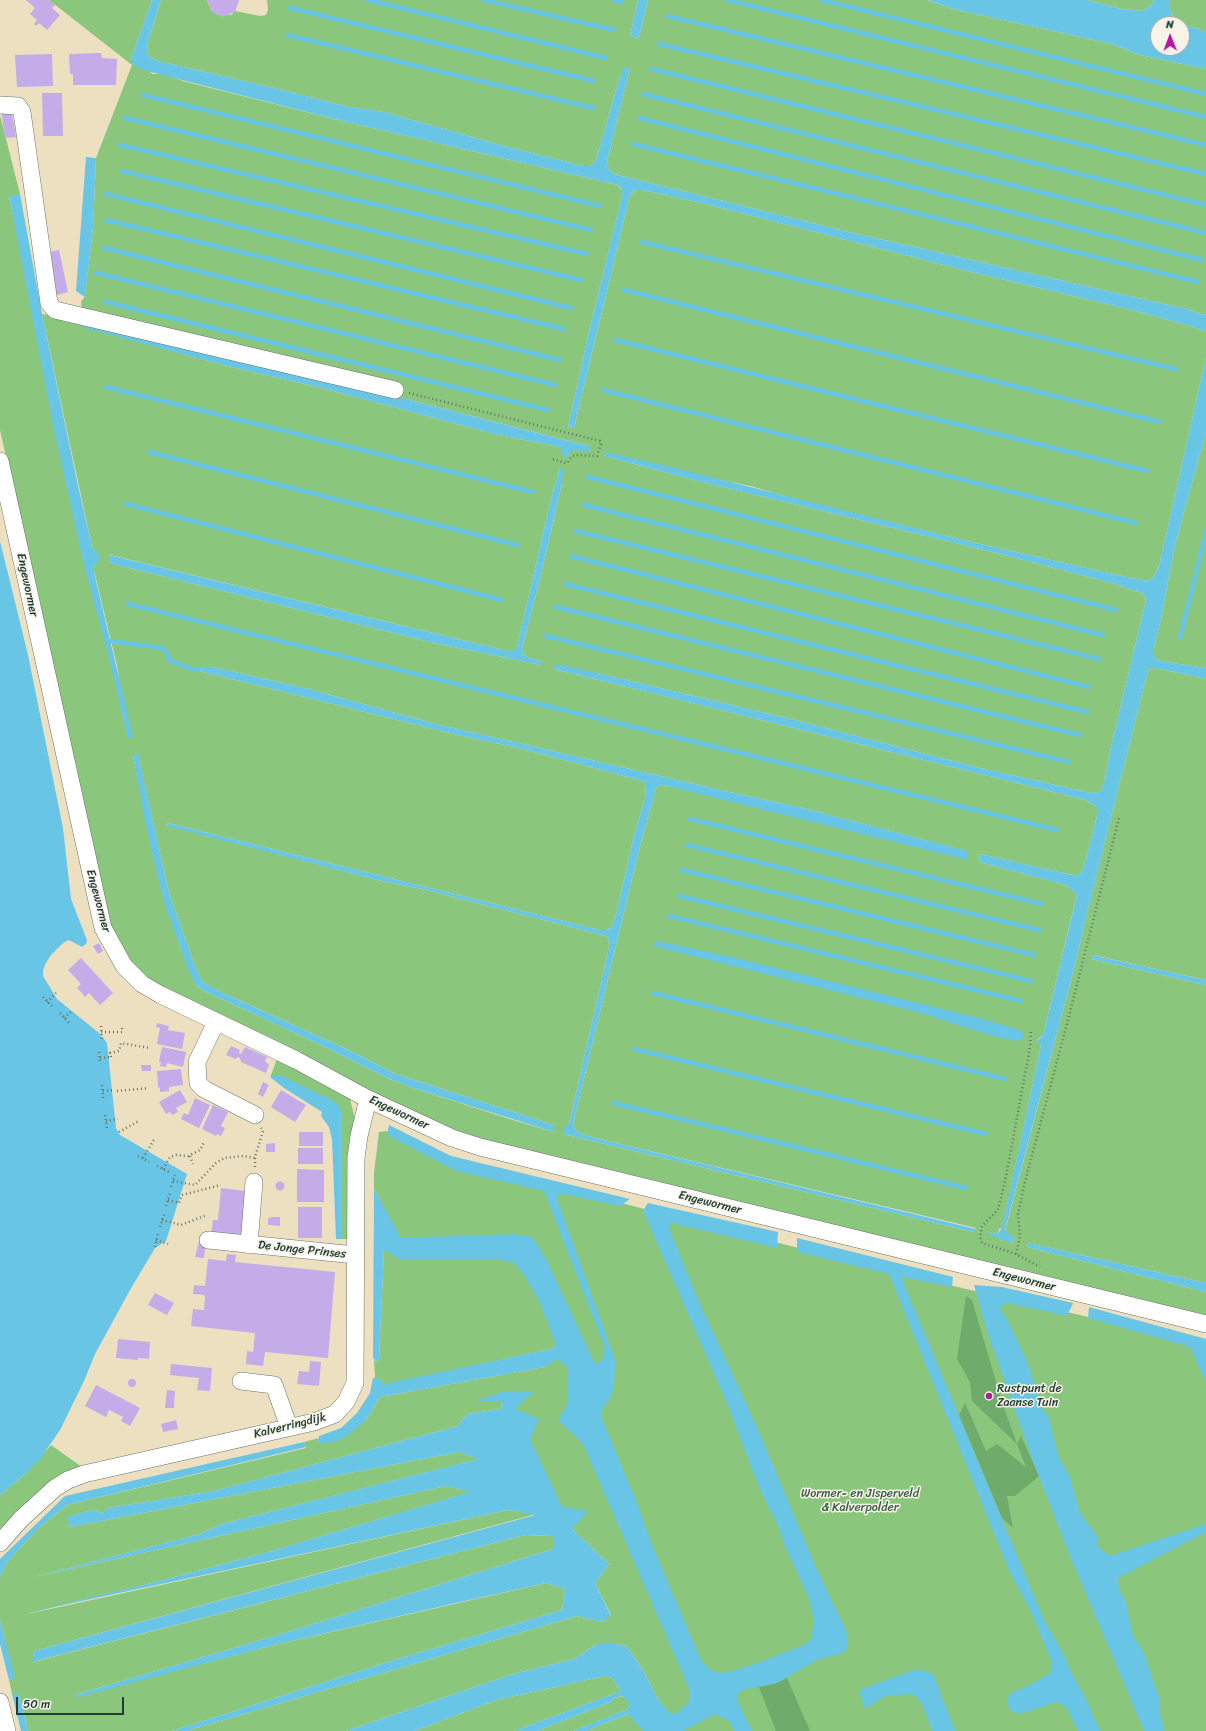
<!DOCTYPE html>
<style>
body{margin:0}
#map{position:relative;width:1206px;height:1731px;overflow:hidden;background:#ede0c0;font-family:Sriracha,sans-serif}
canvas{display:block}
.north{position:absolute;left:1150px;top:16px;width:40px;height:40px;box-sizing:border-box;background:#f7f3e8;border:1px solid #a1aaa0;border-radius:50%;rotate:359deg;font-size:11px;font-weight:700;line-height:16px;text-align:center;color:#1f3d34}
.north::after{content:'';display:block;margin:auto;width:14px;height:18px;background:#b5179e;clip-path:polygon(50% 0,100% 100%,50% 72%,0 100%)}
.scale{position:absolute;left:16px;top:1697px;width:108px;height:18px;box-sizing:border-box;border:2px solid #1f3d34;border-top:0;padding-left:5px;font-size:12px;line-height:14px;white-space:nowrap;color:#1f3d34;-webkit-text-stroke:3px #f7f3e8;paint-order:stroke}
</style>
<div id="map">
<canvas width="1206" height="1731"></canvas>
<div class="north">N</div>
<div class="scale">50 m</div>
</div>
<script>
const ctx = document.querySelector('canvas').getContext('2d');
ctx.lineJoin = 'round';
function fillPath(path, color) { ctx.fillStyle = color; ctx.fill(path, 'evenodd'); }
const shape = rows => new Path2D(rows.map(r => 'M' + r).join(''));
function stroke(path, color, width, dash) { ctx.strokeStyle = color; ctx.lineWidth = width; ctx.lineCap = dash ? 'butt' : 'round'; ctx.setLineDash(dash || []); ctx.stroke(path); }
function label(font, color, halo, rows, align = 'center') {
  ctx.font = font + ' Sriracha,sans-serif'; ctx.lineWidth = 3; ctx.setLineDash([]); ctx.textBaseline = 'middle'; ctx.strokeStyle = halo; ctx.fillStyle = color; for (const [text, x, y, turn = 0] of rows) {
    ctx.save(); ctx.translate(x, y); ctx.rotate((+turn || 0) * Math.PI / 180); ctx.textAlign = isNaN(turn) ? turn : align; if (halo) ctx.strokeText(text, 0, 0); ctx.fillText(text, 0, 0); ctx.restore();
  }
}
fillPath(shape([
 [49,0,152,0,131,59,153,74,164,74,183,81,338,120,618,185,622,191,622,196,590,327,568,427,574,428,630,195,636,190,642,190,702,203,975,273,1128,309,1194,327,1206,332,1206,357,1159,566,1153,578,1148,581,1131,578,967,541,792,498,750,486,604,456,702,482,997,553,1115,584,1144,594,1146,600,1109,755,1105,779,1100,792,1091,793,976,767,799,721,597,673,554,669,1086,800,1097,807,1097,816,1083,870,1077,876,980,854,979,862,1066,885,1077,894,1043,1035,1037,1040,1041,1045,1002,1229,1000,1228,997,1234,989,1232,1012,1243,1014,1238,1005,1231,1077,957,1084,925,1148,670,1151,668,1165,670,1206,679,1206,980,1092,955,1091,959,1206,985,1206,1283,1028,1243,1027,1247,1206,1292,1206,1316,486,1142,442,1128,161,989,134,968,112,934,0,430,0,115,20,194,9,197,128,738,117,666,93,566,98,563,98,555,92,547,42,314,83,321,81,302,85,296,93,228,96,158,132,65],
 [128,339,367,389,589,446,579,450,572,449,563,457,563,449,556,446,494,434,322,388,227,366],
 [560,468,562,483,541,575,522,649,523,654,530,658,541,661,541,665,434,643,109,563,110,555,508,651,515,650,517,647,550,503],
 [200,667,213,667,309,689,432,723,725,791,803,808,967,851,662,785,657,786,640,846,573,1124,577,1132,595,1138,976,1228,973,1232,563,1134,569,1124,609,947,608,937,606,936,422,889,377,880,167,825,168,823,600,930,606,930,612,927,617,911,635,831,645,799,646,782,519,748,458,735,199,671],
 [133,755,138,755,169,893,196,969,203,982,223,993,355,1053,393,1073,554,1125,554,1132,513,1120,413,1088,385,1077,323,1046,202,990,196,985,181,949,154,860],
 [161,0,207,0,211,10,218,15,231,15,235,11,260,16,266,15,268,10,267,0,638,0,630,36,639,38,648,0,927,0,953,9,1112,44,1140,55,1206,69,1206,314,1202,315,1191,310,849,232,614,174,609,170,607,162,630,68,623,72,620,76,596,160,591,166,584,166,504,146,384,112,349,107,274,88,158,61,149,57,147,52,148,42],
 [1087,0,1154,0,1153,3,1143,11,1122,9],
 [1170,0,1206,0,1206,32,1175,21,1170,10],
 [1206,432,1206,668,1160,661,1153,656,1153,651,1161,619,1175,545],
 [277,1059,344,1093,350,1099,355,1119,348,1239,342,1239,342,1113,279,1075,271,1075],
 [387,1131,451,1160,901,1274,1206,1344,1206,1731,586,1731,628,1714,665,1708,659,1701,640,1665,626,1646,616,1644,597,1644,574,1659,513,1674,346,1731,186,1731,577,1616,601,1622,611,1615,595,1583,609,1564,572,1529,514,1409,533,1391,477,1401,502,1401,501,1409,467,1414,458,1426,214,1491,108,1508,102,1513,91,1510,68,1517,70,1527,459,1452,479,1459,222,1524,200,1534,34,1577,446,1486,471,1492,268,1552,156,1582,22,1615,508,1510,536,1514,34,1651,33,1662,525,1535,554,1536,553,1549,291,1631,75,1695,75,1697,270,1646,546,1583,565,1589,562,1610,388,1662,172,1731,28,1731,19,1694,12,1694,9,1680,14,1678,0,1621,0,1577,8,1561,39,1528,67,1505,306,1448,304,1442,319,1438,318,1444,367,1419,380,1397,545,1367,556,1345,551,1349,384,1385,378,1378,375,1378,374,1360,377,1362,379,1358,384,1250,379,1198,374,1189,374,1173,379,1132],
 [51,1445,82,1467,28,1501,0,1530,0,1495,23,1476],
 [605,1676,612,1678,621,1691,514,1731,414,1731,497,1700],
 [624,1696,629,1704,628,1709,573,1731,537,1731,611,1702,614,1698]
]), '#8ac67b');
fillPath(shape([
 [966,1296,972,1300,1002,1402,1017,1444,1021,1436,1039,1476,1015,1496,1007,1496,1013,1528,1002,1518,959,1415,965,1403,986,1451,997,1444,1026,1467,1017,1444,972,1401,970,1382,957,1359],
 [787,1678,810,1731,776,1731,759,1687,777,1683]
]), '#6fab6b');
fillPath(shape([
 [152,0,161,0,148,42,147,52,149,57,158,61,274,88,349,107,384,112,504,146,584,166,591,166,596,160,620,76,624,68,630,68,607,162,609,170,614,174,849,232,1191,310,1202,315,1206,314,1206,332,1194,327,1128,309,975,273,702,203,642,190,636,190,630,195,574,428,568,427,590,327,622,196,621,188,618,185,605,182,338,120,143,70,132,64,131,59],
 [638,0,648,0,639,38,630,36],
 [928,0,1087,0,1122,9,1143,11,1153,3,1154,0,1170,0,1170,10,1175,21,1206,32,1206,69,1140,55,1112,44,953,9],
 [1158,24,1182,24,1182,48,1158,48],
 [86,157,96,158,93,228,85,297,76,291],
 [20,194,42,314,77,481,92,547,99,555,98,563,93,566,97,585,133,737,128,738,108,654,83,561,54,430,9,196],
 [83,321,367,389,565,440,589,446,590,452,572,450,566,458,563,457,562,449,556,446,494,434,322,388,227,366,81,327],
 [1206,357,1206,432,1175,545,1161,619,1153,651,1153,656,1160,661,1206,668,1206,679,1165,670,1151,668,1148,670,1084,925,1077,957,1005,1230,1014,1238,1012,1243,989,1235,989,1232,997,1234,1002,1228,1041,1045,1037,1041,1043,1035,1077,895,1066,885,979,862,980,854,1077,876,1083,870,1097,816,1097,807,1086,800,554,669,556,664,597,673,799,721,976,767,1091,793,1100,792,1105,779,1109,755,1146,600,1144,594,1115,584,997,553,702,482,604,456,605,452,662,465,967,541,1131,578,1148,581,1153,578,1159,566],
 [560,468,563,469,562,483,541,575,522,649,523,654,530,658,541,661,541,665,434,643,109,563,109,555,508,651,514,650,517,647,550,503],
 [0,541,28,655,63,828,71,899,87,940,86,944,82,947,71,941,68,940,62,944,51,955,46,963,43,970,43,976,57,999,99,1033,107,1043,116,1128,120,1135,187,1174,166,1241,155,1248,130,1290,95,1354,84,1381,60,1430,40,1459,23,1476,0,1495],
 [200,667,213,667,309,689,432,723,725,791,803,808,968,851,967,860,663,785,657,786,640,846,573,1124,577,1132,595,1138,976,1229,973,1232,563,1134,564,1128,569,1124,609,947,608,937,606,936,422,889,377,880,167,826,168,823,600,930,606,930,612,927,617,911,635,831,645,799,646,782,519,748,458,735,199,671],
 [138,754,169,893,196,969,203,982,223,993,355,1053,393,1073,554,1125,554,1132,413,1088,385,1077,323,1046,202,990,196,985,188,969,167,911,160,887,146,826,133,755],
 [657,941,732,957,983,1019,1022,1031,1024,1039,1013,1041,983,1033,917,1012,653,946],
 [1091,955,1206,980,1206,985,1091,959],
 [271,1075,279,1075,332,1100,339,1106,342,1113,342,1239,336,1239,332,1139,329,1127,321,1116,322,1112,284,1088,270,1077],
 [389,1125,451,1156,630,1199,620,1206,564,1194,556,1196,615,1360,614,1387,609,1400,602,1410,602,1419,637,1503,650,1540,700,1658,709,1669,719,1673,730,1672,763,1661,804,1645,811,1639,814,1620,809,1599,785,1546,776,1521,769,1509,756,1480,729,1408,643,1211,648,1203,778,1232,777,1248,671,1223,669,1228,696,1295,759,1432,817,1570,845,1628,848,1639,847,1649,843,1653,817,1660,777,1683,742,1690,738,1694,737,1700,752,1731,734,1731,729,1721,715,1714,683,1731,643,1731,628,1714,586,1731,573,1731,628,1709,629,1704,623,1696,614,1698,611,1702,537,1731,514,1731,621,1691,612,1678,605,1676,497,1700,414,1731,346,1731,513,1674,574,1659,597,1644,616,1644,626,1646,640,1665,659,1701,670,1713,675,1714,689,1702,690,1693,687,1684,583,1444,558,1420,568,1403,568,1368,557,1359,545,1367,380,1397,367,1419,348,1435,337,1441,318,1444,319,1436,341,1428,357,1413,370,1393,373,1378,378,1378,384,1384,551,1349,556,1345,540,1303,524,1275,514,1263,498,1259,399,1259,384,1250,379,1358,377,1362,373,1358,374,1189,401,1238,514,1234,532,1237,546,1259,593,1360,597,1364,602,1360,605,1348,544,1191,456,1171,387,1135],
 [797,1238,953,1277,952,1287,901,1277,1044,1620,1065,1657,1071,1672,1085,1697,1100,1731,1078,1731,1066,1707,1057,1702,1020,1714,1010,1711,1007,1699,1011,1693,1028,1686,1049,1674,1052,1667,1050,1658,1031,1612,1010,1573,889,1274,797,1252],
 [1028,1243,1206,1283,1206,1292,1027,1247],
 [974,1285,1002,1287,1073,1303,1067,1316,1007,1303,999,1308,1007,1319,1026,1359,1037,1391,1039,1404,1048,1416,1059,1458,1070,1477,1080,1513,1097,1536,1098,1547,1110,1556,1206,1524,1206,1532,1118,1578,1119,1589,1126,1603,1132,1633,1145,1656,1160,1701,1160,1713,1164,1731,1144,1731,1070,1556,1032,1459,987,1331],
 [1089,1307,1206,1339,1206,1383,1190,1347,1088,1318],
 [505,1391,534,1391,515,1409,539,1419,530,1439,562,1507,588,1511,572,1529,609,1564,595,1583,611,1616,601,1622,577,1616,186,1731,172,1731,388,1662,562,1610,565,1589,546,1583,456,1603,270,1646,75,1698,75,1695,291,1631,553,1549,553,1536,525,1535,32,1662,34,1651,535,1515,508,1510,21,1614,156,1582,268,1552,470,1492,446,1486,34,1577,200,1534,222,1524,478,1459,459,1452,70,1527,67,1517,91,1510,102,1513,108,1508,214,1491,458,1426,467,1414,501,1409,502,1401,476,1401],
 [304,1442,306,1447,67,1505,39,1528,8,1561,0,1577,0,1559,65,1496],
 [0,1621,15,1678,9,1680,0,1644],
 [917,1669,933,1674,955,1731,932,1731,922,1704,914,1695,908,1694,885,1696,865,1709,859,1690],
 [12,1694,19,1694,28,1731,21,1731]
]), '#68c5e6');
stroke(shape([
 [368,0,606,58],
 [484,0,614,30],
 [614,0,622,2],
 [727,0,1206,117],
 [821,0,1206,94],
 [290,8,594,81],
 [667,16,1206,145],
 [287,35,593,108],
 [659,44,1206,174],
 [651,69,1206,205],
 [643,94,1206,233],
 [143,95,600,206],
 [125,118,591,230],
 [639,118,1202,260],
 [633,144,1198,282],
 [120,145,587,254],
 [121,171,581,280],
 [106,194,571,308],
 [106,220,564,329],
 [642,242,1175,369],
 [104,248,560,360],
 [96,273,555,385],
 [624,290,1160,422],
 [106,302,548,410],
 [615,340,1147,471],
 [106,387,533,492],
 [603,390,1136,523],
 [149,452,517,545],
 [588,477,1116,610],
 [126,504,502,600],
 [584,505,1103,635],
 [576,531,1099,659],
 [571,556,1089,687],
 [565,584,1087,712],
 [128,604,1057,830],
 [556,607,1079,735],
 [546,636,1069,762],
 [1180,638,1206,532],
 [111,641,162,648,166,652,170,661,192,669,199,669],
 [690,819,1042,904],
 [687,845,1039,930],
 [682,870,1034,955],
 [679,896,1031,981],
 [669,916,1021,1001],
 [653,993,1005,1079],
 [634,1049,986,1134],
 [614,1103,966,1188]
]), '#68c5e6', 4.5);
fillPath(shape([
 [26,0,49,0,55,5,52,8,60,15,47,30,39,23,36,26,34,24,37,20,30,14,35,8],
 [207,0,239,0,239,1,235,12,223,17,212,12],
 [101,53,102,58,117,59,116,85,73,85,73,74,70,74,69,54],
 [52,54,53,86,17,87,15,55],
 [42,93,62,93,63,136,43,136],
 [11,108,16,137,5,138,1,109],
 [59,250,68,292,53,296,44,253],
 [99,943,103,951,98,954,93,946],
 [81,958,113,993,100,1005,89,993,85,997,80,991,77,988,81,984,68,970],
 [157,1023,169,1026,168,1030,185,1033,182,1049,157,1044,160,1028,156,1027],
 [231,1046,240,1050,239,1053,241,1054,245,1047,267,1057,265,1061,269,1065,266,1073,241,1062,240,1058,237,1057,236,1059,226,1055],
 [162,1047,186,1052,183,1067,167,1063,166,1067,160,1066,161,1062,159,1062],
 [141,1065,151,1065,151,1071,142,1071],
 [181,1069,183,1085,169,1087,169,1091,160,1092,160,1087,158,1088,157,1071],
 [263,1082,269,1085,263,1097,258,1094],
 [180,1090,187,1102,176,1108,178,1112,172,1115,170,1112,166,1114,159,1102],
 [281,1090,306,1105,295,1122,271,1107],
 [195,1098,210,1105,199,1128,181,1119,184,1113,188,1115],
 [213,1105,228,1112,221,1126,225,1128,221,1136,217,1134,216,1136,202,1129],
 [299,1132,323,1132,323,1146,299,1146],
 [275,1143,275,1152,266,1152,266,1144],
 [298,1148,323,1148,323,1164,298,1164],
 [297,1169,324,1170,324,1202,297,1202],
 '275.5 1186a4.5 4.5 0 1 1 9 0a4.5 4.5 0 1 1-9 0Z',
 [221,1188,245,1191,241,1238,211,1236,213,1220,218,1220],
 [298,1207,322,1207,322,1238,298,1238],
 [273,1217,280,1217,280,1226,268,1225,268,1218],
 [200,1238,206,1239,204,1258,195,1257],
 [227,1254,236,1255,235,1262,335,1272,328,1358,265,1352,263,1366,246,1364,247,1351,253,1352,255,1333,191,1326,193,1309,204,1310,205,1297,204,1295,193,1294,194,1285,205,1286,208,1259,226,1261],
 [155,1293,174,1303,167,1315,148,1305],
 [118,1339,150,1342,149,1359,138,1358,138,1360,116,1358],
 [310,1361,321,1362,319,1386,297,1384,299,1371,309,1372],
 [171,1364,212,1368,210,1391,197,1390,199,1378,170,1375],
 '128 1383a4 4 0 1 1 8 0a4 4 0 1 1-8 0Z',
 [96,1385,140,1408,130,1426,121,1421,123,1417,109,1410,106,1417,85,1406],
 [167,1390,175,1391,174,1408,165,1408],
 [176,1420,178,1429,163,1432,161,1424]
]), '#c4ace8');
const minor = shape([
 [0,105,18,106,22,112,49,303,55,310,395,390],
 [0,461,103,928,124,966,142,984,161,995,296,1060,368,1099,452,1138,480,1147,1206,1324],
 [216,1022,197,1062,198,1083,204,1089,255,1115],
 [208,1240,355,1255],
 [249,1245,254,1182],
 [241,1381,274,1385,289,1427],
 [0,1543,21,1519,55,1488,68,1480,84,1474,314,1422,335,1414,346,1402,355,1383,356,1158,359,1136,368,1099],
 [0,1702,7,1731]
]);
stroke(minor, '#677665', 18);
stroke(shape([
 [409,393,600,441,601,444,597,456,576,455,572,456,568,462,566,463,552,459],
 [43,997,52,1006],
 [47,1002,56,993],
 [60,1013,69,1023],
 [64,1018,73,1010],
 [101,1026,102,1039],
 [101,1032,122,1032,122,1027],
 [1031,1032,1030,1047,1006,1177,998,1210,982,1226,980,1237,982,1243,1016,1254,1040,1267],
 [99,1052,100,1064],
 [111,1057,110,1053,119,1051,121,1043,150,1048],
 [100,1058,111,1057],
 [102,1085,103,1098],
 [103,1091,115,1090],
 [117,1091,149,1088],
 [105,1115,107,1128],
 [106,1121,118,1119],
 [119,1132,139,1121],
 [138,1156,149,1162],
 [190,1156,193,1164],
 [143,1158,155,1138],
 [157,1166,169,1172],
 [255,1167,255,1157,263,1131,261,1128],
 [163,1169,170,1157,176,1155,188,1156,200,1150,204,1142],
 [173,1181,195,1185,216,1163,224,1158,243,1156,255,1158],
 [171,1187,175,1175],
 [168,1200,179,1203,182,1195,221,1185],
 [166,1206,170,1193],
 [162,1220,181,1225,207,1215],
 [160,1227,164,1214],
 [156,1240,168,1244],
 [155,1247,158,1234],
 [1016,1254,1020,1236,1018,1214,1025,1182,1069,1016,1119,818]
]), '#677665', 2.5, [1, 3]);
stroke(minor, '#fff', 17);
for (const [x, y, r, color] of [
 [989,1396,4,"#b5179e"]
]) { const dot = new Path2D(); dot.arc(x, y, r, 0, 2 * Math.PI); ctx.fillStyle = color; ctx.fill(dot); stroke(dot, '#f7f3e8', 1.5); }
label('12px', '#1f3d34', '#f7f3e8', [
 ["Engewormer",27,585,78],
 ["Engewormer",98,901,75],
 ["Engewormer",399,1113,25],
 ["Engewormer",710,1203,14],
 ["De Jonge Prinses",302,1250,6],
 ["Engewormer",1024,1280,14],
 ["Kalverringdijk",290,1426,-14]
]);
label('12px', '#1f3d34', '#f7f3e8', [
 ["Rustpunt de",997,1389],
 ["Zaanse Tuin",997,1403]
], 'left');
label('12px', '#3a5f46', '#f7f3e8', [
 ["Wormer- en Jisperveld",860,1494],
 ["& Kalverpolder",860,1508]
]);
</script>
